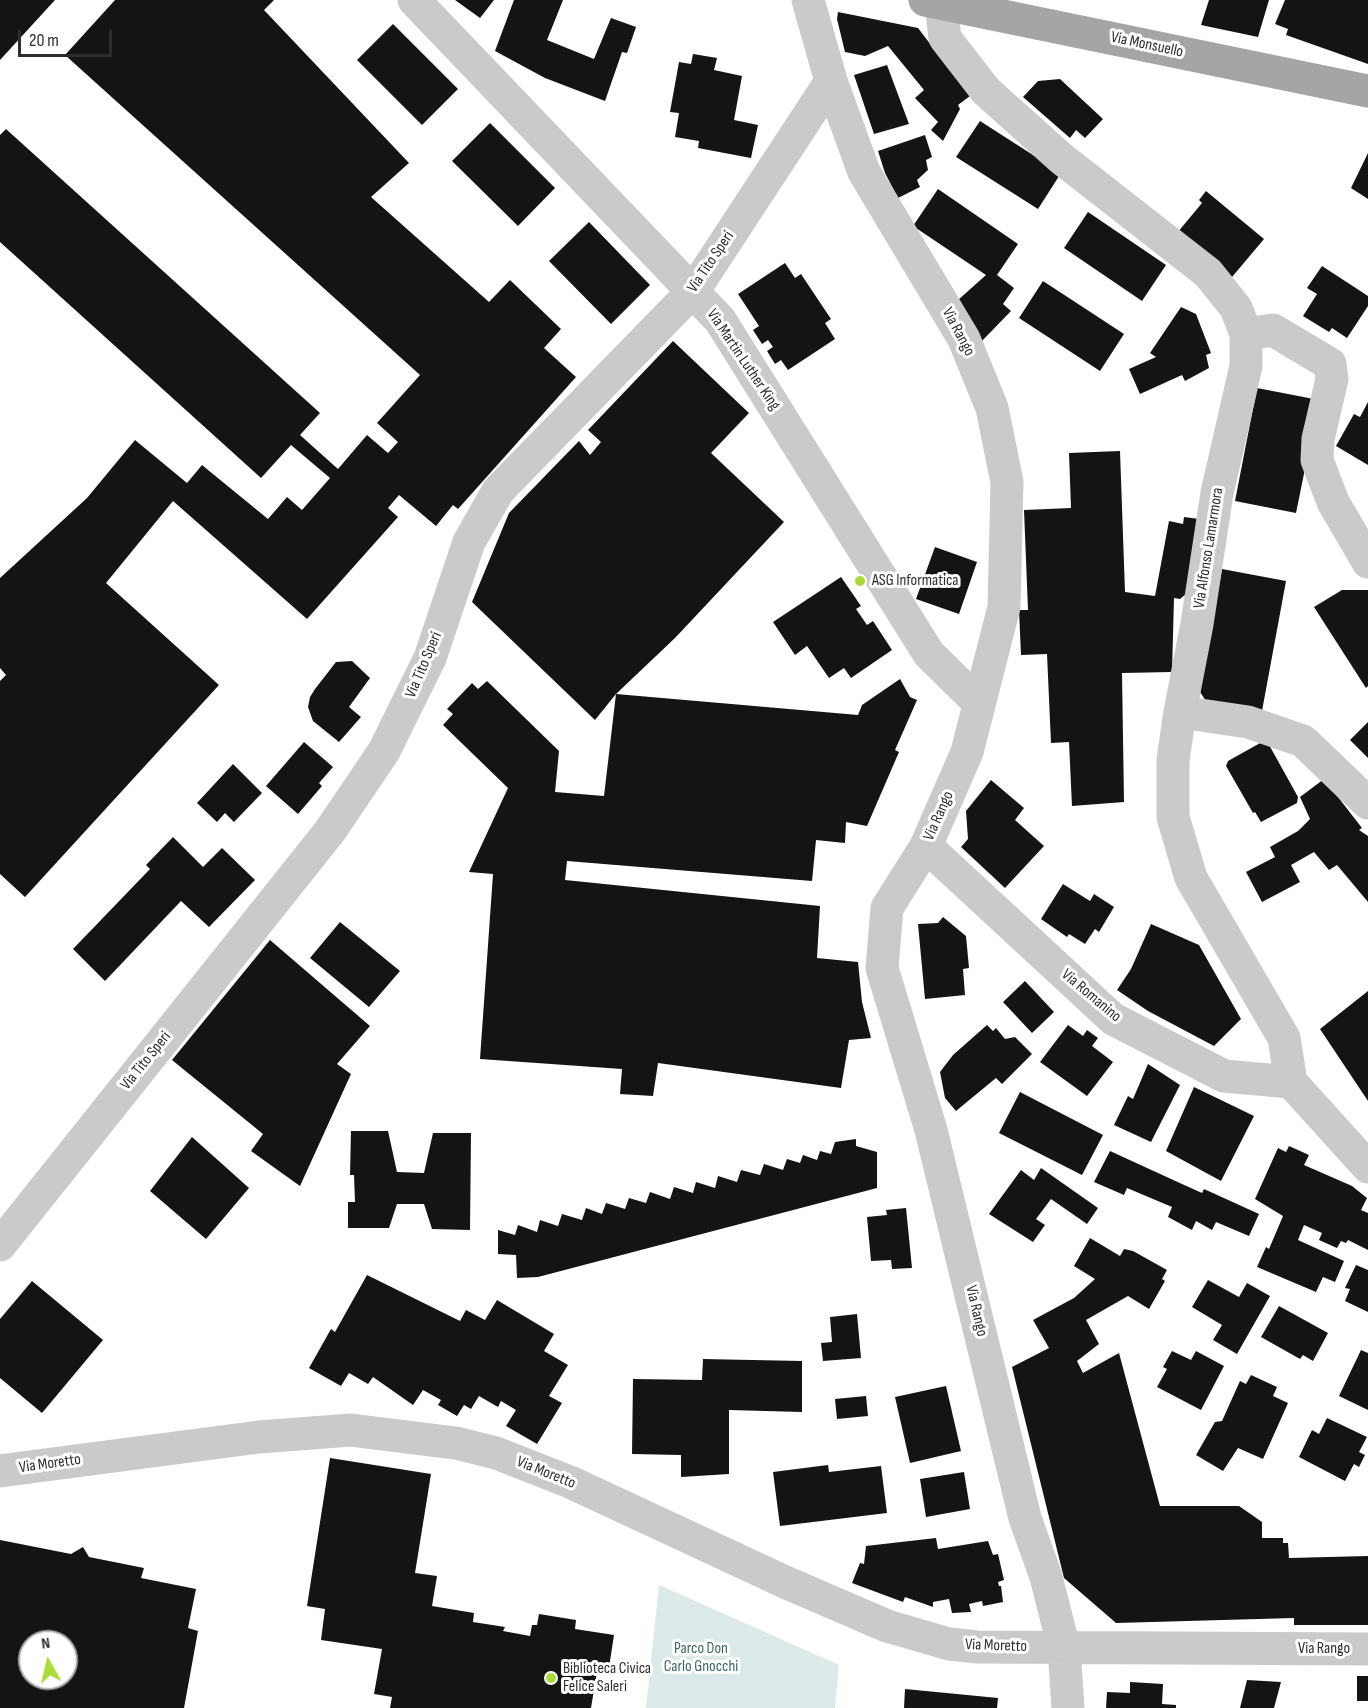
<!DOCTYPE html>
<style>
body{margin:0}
#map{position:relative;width:1368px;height:1708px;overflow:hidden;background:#fff;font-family:"Sofia Sans Condensed",sans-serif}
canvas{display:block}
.north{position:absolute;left:18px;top:1630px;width:60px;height:60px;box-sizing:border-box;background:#fff;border:2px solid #ababab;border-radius:50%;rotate:352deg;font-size:16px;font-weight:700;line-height:24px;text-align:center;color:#2d2d2d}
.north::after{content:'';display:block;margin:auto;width:21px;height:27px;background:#aadb38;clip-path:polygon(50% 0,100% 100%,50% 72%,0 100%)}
.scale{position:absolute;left:18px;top:30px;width:94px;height:27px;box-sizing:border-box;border:3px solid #2d2d2d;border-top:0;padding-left:8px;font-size:18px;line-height:21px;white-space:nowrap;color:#2d2d2d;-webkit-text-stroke:4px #fff;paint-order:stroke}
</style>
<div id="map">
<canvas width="1368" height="1708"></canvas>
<div class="north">N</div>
<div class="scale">20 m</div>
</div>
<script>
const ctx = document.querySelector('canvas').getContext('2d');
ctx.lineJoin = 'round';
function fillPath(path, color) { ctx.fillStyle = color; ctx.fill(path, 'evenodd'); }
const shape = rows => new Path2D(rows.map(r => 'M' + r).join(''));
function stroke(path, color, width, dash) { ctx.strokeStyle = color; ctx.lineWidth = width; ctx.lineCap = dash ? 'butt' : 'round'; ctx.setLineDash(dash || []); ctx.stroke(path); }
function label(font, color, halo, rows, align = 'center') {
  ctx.font = font + ' "Sofia Sans Condensed",sans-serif'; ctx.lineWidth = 6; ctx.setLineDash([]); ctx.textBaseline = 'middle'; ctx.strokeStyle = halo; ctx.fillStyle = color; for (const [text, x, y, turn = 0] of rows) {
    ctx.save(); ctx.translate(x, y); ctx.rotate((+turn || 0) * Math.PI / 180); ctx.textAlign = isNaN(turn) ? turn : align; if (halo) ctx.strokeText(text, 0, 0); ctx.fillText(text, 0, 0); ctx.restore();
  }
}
fillPath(shape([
 [659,1585,839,1665,835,1708,646,1708]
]), '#dbeae8');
fillPath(shape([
 [0,0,55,0,0,60],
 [115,0,274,0,264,10,409,163,371,197,489,302,510,280,561,329,544,348,576,377,458,509,453,505,436,526,399,495,388,508,398,517,307,619,173,501,106,583,219,685,25,897,0,874,0,681,6,675,0,668,0,578,87,498,135,440,187,483,202,465,268,519,287,497,302,510,330,478,291,445,261,478,0,242,0,135,6,129,320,413,300,435,338,469,367,435,388,453,398,442,377,423,420,375,65,55],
 [455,0,494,0,480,18],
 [514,0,563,0,547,40,594,59,611,18,636,27,627,53,622,52,605,101,545,78,495,51],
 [1209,0,1269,0,1258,37,1201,25],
 [1285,0,1368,0,1368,64,1286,35,1288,29,1275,24],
 [838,12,918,28,970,96,958,105,960,109,943,141,931,130,938,122,915,98,924,90,888,46,865,56,845,52,837,19],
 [393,24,458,89,422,125,357,60],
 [693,54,717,58,714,70,742,76,734,120,758,125,751,158,698,148,699,141,675,137,679,113,670,112,679,62,691,64],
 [887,65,909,124,874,134,854,75],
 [1060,79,1103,119,1085,138,1076,130,1070,138,1023,97,1038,81],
 [980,121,1061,173,1038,209,956,157],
 [490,123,555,188,518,226,452,161],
 [925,135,932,157,926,160,928,170,917,180,920,187,898,198,885,173,878,151],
 [1368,153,1368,199,1351,188],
 [938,189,1018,244,997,275,1014,288,1003,304,1011,311,980,343,958,300,986,275,913,226],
 [1206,191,1264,239,1232,277,1177,233,1202,203,1199,200],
 [1088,212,1166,265,1142,301,1064,248],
 [589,222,650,285,611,324,549,261],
 [785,263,795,278,801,274,831,319,825,323,835,339,788,370,781,360,775,364,767,351,773,347,768,340,762,344,753,330,759,326,738,294],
 [1322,266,1368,296,1368,306,1347,338,1332,328,1329,332,1303,316,1317,294,1307,288],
 [1043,281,1124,334,1100,371,1019,318],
 [1181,307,1196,314,1211,353,1206,355,1209,368,1185,381,1182,375,1140,394,1129,369,1156,357,1150,353],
 [673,341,749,413,711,453,784,522,675,638,616,694,858,715,862,705,900,679,910,697,917,700,895,750,899,752,867,826,846,822,845,843,816,840,812,881,567,861,565,880,820,906,817,958,858,962,862,1002,871,1038,849,1040,841,1088,658,1063,653,1096,620,1094,622,1069,480,1059,493,874,469,872,508,788,443,725,453,714,447,709,472,683,478,689,487,681,559,751,555,792,604,796,616,694,595,720,472,602,509,513,579,441,590,455,601,442,588,430],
 [1257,388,1319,400,1296,513,1235,501],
 [1368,402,1368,465,1336,446,1354,414,1360,417],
 [1120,451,1125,592,1155,596,1169,521,1183,524,1184,517,1199,519,1186,594,1180,599,1174,598,1172,672,1122,673,1124,802,1072,806,1069,742,1051,743,1047,654,1021,655,1019,610,1028,610,1024,510,1071,508,1069,453],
 [935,547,977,562,959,614,916,599],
 [1222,569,1286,581,1262,711,1206,701,1200,692],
 [841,577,861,606,856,609,867,625,873,621,892,650,851,678,844,668,829,678,807,646,795,655,773,622],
 [1342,590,1368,590,1368,686,1366,688,1314,607],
 [352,661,370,678,349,707,361,717,339,742,313,721,308,707,310,697,315,689,336,662],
 [1368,722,1368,758,1350,740],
 [304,742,333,767,319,783,322,786,298,814,266,786],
 [1262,742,1268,743,1298,797,1297,803,1261,822,1255,812,1253,813,1226,766,1228,761],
 [233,764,262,793,234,822,225,813,217,822,197,803],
 [1324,779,1362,828,1359,830,1368,836,1368,902,1337,865,1329,870,1314,852,1291,865,1300,882,1262,902,1246,872,1275,857,1270,847,1298,831,1310,819,1300,797],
 [991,780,1024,808,1015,820,1044,846,1005,888,961,847,968,839,966,811],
 [173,837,203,867,222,848,255,880,209,927,181,901,105,981,73,949,150,869,146,865],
 [1063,884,1090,901,1094,894,1114,907,1099,932,1095,929,1085,944,1069,934,1067,937,1041,919],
 [943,917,966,936,969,968,963,969,965,995,925,999,918,924,938,923],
 [340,922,400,971,369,1007,310,958],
 [1151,924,1199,945,1241,1019,1214,1046,1148,1011,1117,990,1131,969],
 [270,940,370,1026,337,1064,351,1074,300,1186,251,1151,263,1134,172,1060],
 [1025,981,1054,1012,1032,1033,1003,1002],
 [1368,991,1368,1101,1320,1029],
 [987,1025,993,1031,996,1028,1005,1039,1015,1037,1032,1054,1002,1084,996,1078,956,1111,945,1098,940,1072,953,1055],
 [1068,1025,1083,1036,1087,1030,1098,1038,1092,1046,1113,1062,1087,1096,1040,1062],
 [1148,1064,1180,1085,1151,1142,1114,1125,1128,1096,1133,1099],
 [1194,1087,1254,1116,1221,1181,1166,1151],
 [1020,1092,1103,1135,1082,1175,999,1133],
 [351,1131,388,1131,397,1172,424,1173,433,1133,471,1133,470,1230,432,1229,424,1204,397,1204,389,1228,348,1228,348,1202,355,1202,354,1175,350,1175],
 [192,1137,249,1188,206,1239,150,1191],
 [856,1139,856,1146,877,1152,877,1188,538,1277,517,1278,516,1255,498,1254,498,1230,515,1235,518,1225,537,1232,540,1220,558,1226,562,1214,582,1220,586,1208,602,1214,606,1203,625,1209,629,1198,646,1203,650,1192,670,1199,674,1187,693,1193,696,1182,715,1188,718,1176,737,1182,741,1170,760,1175,764,1164,783,1170,787,1159,800,1163,803,1155,817,1160,820,1151,831,1154,835,1142],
 [1289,1146,1309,1155,1304,1165,1352,1186,1367,1198,1361,1210,1368,1213,1368,1250,1348,1240,1346,1243,1341,1241,1337,1248,1319,1240,1322,1233,1304,1225,1298,1240,1344,1261,1335,1282,1323,1277,1316,1292,1257,1267,1266,1247,1269,1249,1283,1216,1255,1199,1278,1148,1286,1152],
 [1110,1151,1182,1184,1202,1193,1204,1189,1259,1214,1249,1236,1216,1222,1212,1230,1196,1221,1192,1230,1168,1217,1172,1207,1127,1188,1124,1195,1094,1182],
 [1041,1168,1098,1208,1087,1224,1051,1199,1036,1219,1045,1225,1033,1242,989,1214,1021,1170,1034,1180],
 [906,1208,912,1268,892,1269,891,1260,871,1261,867,1217,887,1215,886,1210],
 [1090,1238,1120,1256,1124,1249,1133,1251,1167,1270,1162,1279,1165,1281,1149,1309,1128,1296,1086,1320,1099,1344,1077,1361,1083,1373,1119,1353,1160,1506,1239,1506,1262,1522,1262,1538,1283,1538,1283,1543,1288,1543,1289,1558,1368,1556,1368,1625,1294,1625,1294,1618,1116,1623,1064,1578,1012,1367,1049,1348,1033,1320,1074,1298,1095,1279,1074,1266],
 [1356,1265,1368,1270,1368,1312,1345,1301,1350,1289,1345,1288],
 [367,1275,460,1321,466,1310,485,1320,497,1300,554,1334,544,1351,568,1365,549,1396,562,1403,537,1444,506,1426,516,1410,501,1401,498,1407,479,1396,471,1409,464,1405,457,1416,438,1405,441,1400,423,1390,413,1405,373,1377,368,1384,349,1373,341,1386,309,1368,331,1329,335,1332],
 [1208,1280,1239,1297,1247,1283,1270,1296,1237,1354,1213,1340,1222,1325,1192,1307],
 [32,1281,103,1340,42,1413,0,1378,0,1319],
 [1279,1306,1328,1333,1313,1361,1303,1355,1300,1359,1261,1337],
 [857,1314,861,1358,823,1361,821,1343,832,1342,830,1317],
 [1361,1350,1368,1353,1368,1410,1339,1396],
 [1172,1351,1191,1360,1196,1351,1224,1366,1201,1410,1157,1387,1167,1369,1163,1367],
 [703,1359,802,1361,802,1412,729,1410,729,1474,681,1477,681,1455,632,1454,633,1379,702,1380],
 [1251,1375,1277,1387,1273,1396,1288,1403,1263,1459,1238,1448,1223,1471,1196,1455,1215,1422,1222,1421,1240,1381,1246,1384],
 [946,1386,961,1451,910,1463,895,1397],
 [866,1396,868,1416,837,1419,835,1399],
 [1327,1418,1367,1437,1359,1452,1365,1455,1359,1467,1354,1464,1345,1481,1299,1457,1312,1430,1319,1434],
 [330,1458,431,1474,415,1573,437,1576,432,1606,474,1613,473,1622,505,1627,503,1631,530,1636,532,1625,537,1625,539,1614,576,1620,575,1629,614,1635,608,1674,597,1672,591,1708,390,1708,392,1697,374,1694,382,1649,321,1640,325,1609,307,1606],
 [828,1465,829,1472,881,1466,887,1513,780,1526,773,1472],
 [964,1472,970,1509,926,1517,920,1479],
 [936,1538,938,1549,988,1541,993,1555,998,1554,1004,1580,998,1582,999,1586,1001,1586,1003,1602,983,1606,982,1601,969,1604,971,1612,952,1613,949,1599,933,1602,933,1607,905,1597,903,1602,852,1583,860,1563,864,1564,866,1546],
 [0,1540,71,1554,83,1547,89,1557,144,1568,141,1578,196,1589,188,1628,198,1631,184,1708,0,1708],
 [30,1642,66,1642,66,1678,30,1678],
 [1357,1676,1368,1676,1368,1701,1357,1701],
 [1247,1680,1281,1682,1274,1708,1240,1708],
 [1130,1682,1163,1684,1162,1704,1176,1705,1176,1708,1106,1708,1107,1692,1130,1693],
 [905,1689,998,1698,997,1708,904,1708]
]), '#141414');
stroke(shape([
 [414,0,720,320,929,654,979,703],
 [808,0,831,81,864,172,964,339,992,408,1007,482,1004,607,967,752,926,846,887,908,882,968,931,1130,1025,1518,1046,1577,1064,1648,1068,1708],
 [941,4,945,38,986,91,1062,159,1208,273,1236,308,1246,334,1246,366,1217,493,1197,624,1180,712,1173,760,1173,817,1191,878,1284,1038,1291,1082,1368,1167],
 [1246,334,1273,330,1330,364,1332,379,1318,439,1317,460,1333,502,1368,562],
 [1180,712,1248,722,1303,741,1368,803],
 [926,846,1113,1019,1224,1076,1291,1082],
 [0,1245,330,831,384,751,430,658,469,542,498,491,694,290,831,81],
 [0,1471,259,1437,351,1430,456,1443,496,1453,570,1482,785,1582,887,1626,949,1644,977,1647,1368,1649]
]), '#cacaca', 33);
stroke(shape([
 [925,0,1368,91]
]), '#a5a5a5', 33);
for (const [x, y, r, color] of [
 [860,581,6,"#aadb38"],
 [551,1678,6,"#aadb38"]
]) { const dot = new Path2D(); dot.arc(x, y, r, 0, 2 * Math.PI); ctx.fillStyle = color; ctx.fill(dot); stroke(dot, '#fff', 2); }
label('16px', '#2d2d2d', '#fff', [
 ["Via Monsuello",1147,45,12],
 ["Via Tito Speri",711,262,-56],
 ["Via Rango",958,332,62],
 ["Via Martin Luther King",743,360,56],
 ["Via Alfonso Lamarmora",1209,548,-81],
 ["Via Tito Speri",424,665,-67],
 ["Via Rango",939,816,-66],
 ["Via Romanino",1091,996,40],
 ["Via Tito Speri",146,1061,-51],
 ["Via Rango",976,1311,77],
 ["Via Moretto",50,1464,-8],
 ["Via Moretto",546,1473,22],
 ["Via Moretto",996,1646,2],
 ["Via Rango",1324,1649]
]);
label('16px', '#2d2d2d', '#fff', [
 ["ASG Informatica",872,581],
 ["Biblioteca Civica",563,1669],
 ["Felice Saleri",563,1687]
], 'left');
label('16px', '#3d6663', '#fff', [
 ["Parco Don",701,1649],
 ["Carlo Gnocchi",701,1667]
]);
</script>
